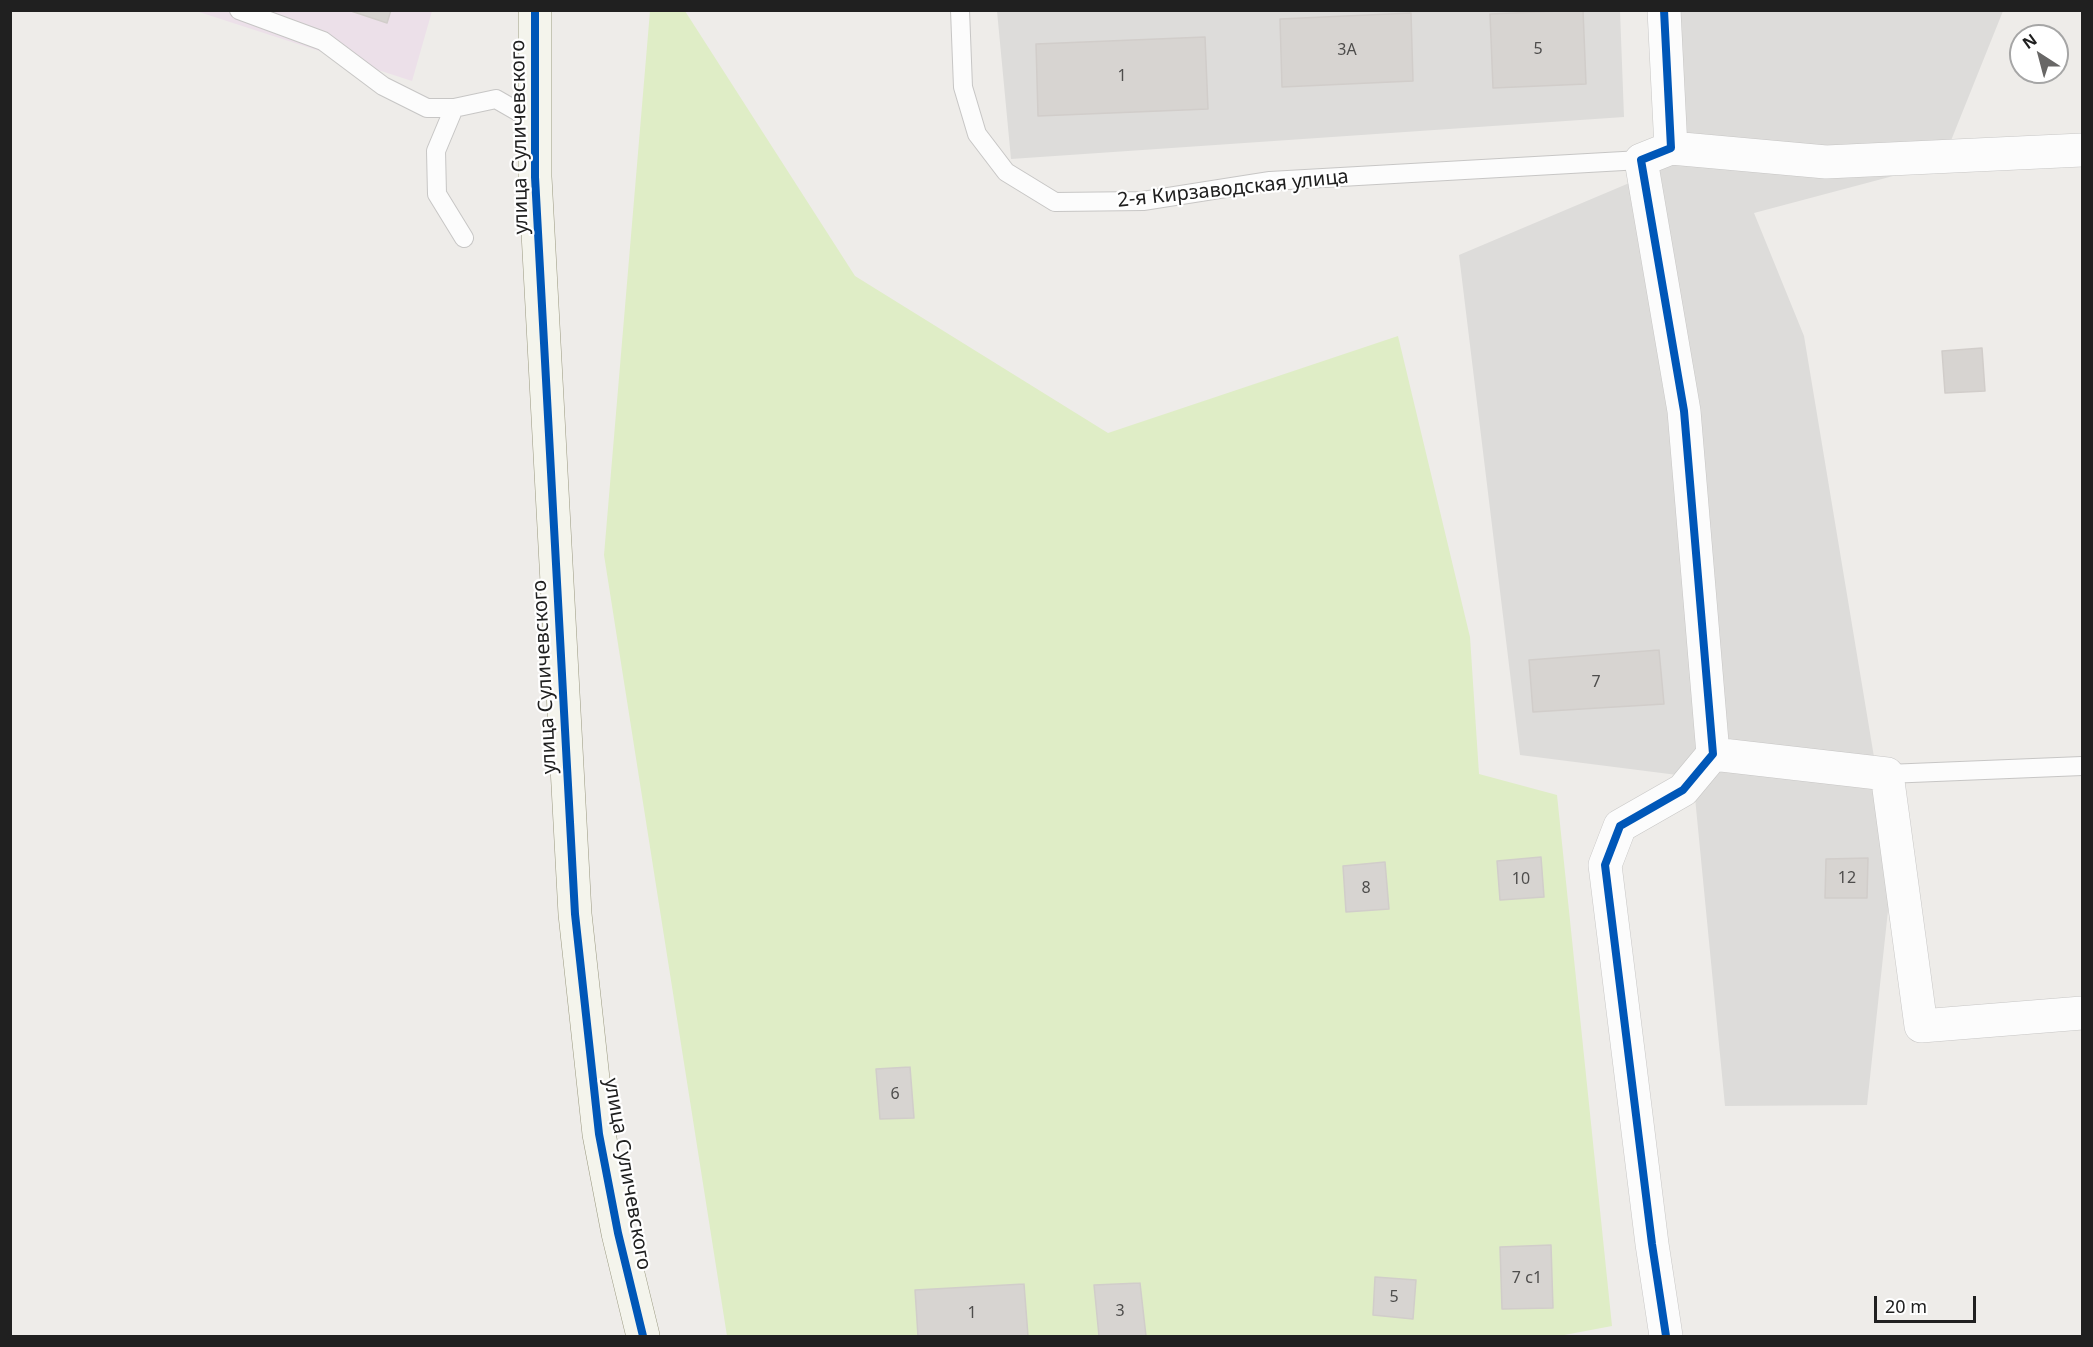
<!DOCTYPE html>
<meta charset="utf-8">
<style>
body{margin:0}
#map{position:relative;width:2093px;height:1347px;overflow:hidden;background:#eeece9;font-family:"Noto Sans",sans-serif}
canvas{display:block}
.frame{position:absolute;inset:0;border:12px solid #202020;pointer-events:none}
.north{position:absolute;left:2009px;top:24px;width:60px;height:60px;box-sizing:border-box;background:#fff;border:2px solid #a6a6a6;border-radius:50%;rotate:324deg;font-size:16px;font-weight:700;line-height:24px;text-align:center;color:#202020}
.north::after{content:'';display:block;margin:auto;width:21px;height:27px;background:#686766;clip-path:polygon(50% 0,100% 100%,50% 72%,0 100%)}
.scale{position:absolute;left:1874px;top:1296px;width:102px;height:27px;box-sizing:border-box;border:3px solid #202020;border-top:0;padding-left:8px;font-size:18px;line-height:21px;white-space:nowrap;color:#202020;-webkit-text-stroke:4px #fff;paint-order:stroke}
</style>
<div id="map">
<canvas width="2093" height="1347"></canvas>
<div class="frame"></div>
<div class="north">N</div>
<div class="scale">20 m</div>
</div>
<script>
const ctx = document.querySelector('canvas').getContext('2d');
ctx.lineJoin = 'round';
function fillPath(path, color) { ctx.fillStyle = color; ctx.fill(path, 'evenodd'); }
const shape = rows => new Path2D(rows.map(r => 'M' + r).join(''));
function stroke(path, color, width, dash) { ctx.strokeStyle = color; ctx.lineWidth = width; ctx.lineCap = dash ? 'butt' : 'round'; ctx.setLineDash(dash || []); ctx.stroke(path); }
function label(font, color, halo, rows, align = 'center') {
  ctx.font = font + ' "Noto Sans",sans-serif'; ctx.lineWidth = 4.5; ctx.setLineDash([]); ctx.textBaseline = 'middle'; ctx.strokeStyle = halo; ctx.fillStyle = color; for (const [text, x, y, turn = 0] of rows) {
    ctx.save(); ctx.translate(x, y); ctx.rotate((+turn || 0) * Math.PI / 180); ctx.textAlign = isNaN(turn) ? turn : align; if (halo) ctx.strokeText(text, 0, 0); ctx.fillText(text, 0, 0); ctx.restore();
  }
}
fillPath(shape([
 [997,11,1620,11,1624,117,1011,159],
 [1676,11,2003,11,1942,163,1754,213,1804,336,1875,763,1891,883,1867,1105,1725,1106,1693,777,1520,755,1459,255,1679,162]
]), '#dddcda');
fillPath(shape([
 [196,11,432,11,412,81]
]), '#ece0e9');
fillPath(shape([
 [650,11,685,11,855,276,1108,433,1398,336,1470,637,1479,774,1557,795,1612,1326,1559,1336,727,1336,604,555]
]), '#dfedc6');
const building = shape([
 [348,10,391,10,387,23,348,10],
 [1583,10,1586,84,1493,88,1490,14,1583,10],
 [1411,13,1413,81,1282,87,1280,19,1411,13],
 [1205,37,1208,109,1038,116,1036,44,1205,37],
 [1982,348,1985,391,1945,393,1942,351,1982,348],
 [1659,650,1664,704,1533,712,1529,660,1659,650],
 [1541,857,1544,897,1500,900,1497,861,1541,857],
 [1868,858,1867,898,1825,898,1826,859,1868,858],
 [1385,862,1389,909,1346,912,1343,866,1385,862],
 [910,1067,914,1118,880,1119,876,1069,910,1067],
 [1551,1245,1553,1308,1502,1309,1500,1247,1551,1245],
 [1375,1277,1416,1280,1413,1319,1373,1315,1375,1277],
 [1140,1283,1146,1336,1099,1336,1094,1285,1140,1283],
 [1024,1284,1028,1336,918,1336,915,1290,1024,1284]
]);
fillPath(building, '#d7d4d1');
stroke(building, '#d1cdca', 1.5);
const lane = shape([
 [239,10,323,41,383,86,427,108,454,108,496,99,536,122],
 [960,10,963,87,977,134,1006,172,1055,202,1143,201,1270,181,1641,160],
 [454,108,436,151,437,194,464,238],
 [1887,774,2082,766]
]);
const street = shape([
 [1664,10,1671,148,1641,160,1684,411,1713,754,1683,790,1620,826,1605,865,1652,1244,1666,1336],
 [1671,148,1826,162,2082,150],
 [1713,754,1887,774,1921,1026,2082,1013]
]);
const secondary = shape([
 [535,10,535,177,575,914,599,1134,618,1233,643,1336]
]);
stroke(lane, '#c7c6c5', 20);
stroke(street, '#c7c6c5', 34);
stroke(secondary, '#99987f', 34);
stroke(lane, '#fcfcfc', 18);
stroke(street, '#fcfcfc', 33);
stroke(secondary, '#f4f4ec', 33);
stroke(shape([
 [535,10,535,177,575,914,599,1134,618,1233,643,1336],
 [1664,10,1671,148,1641,160,1684,411,1713,754,1683,790,1620,826,1605,865,1652,1244,1666,1336]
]), '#0057b8', 8);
label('16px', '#4e4d4c', null, [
 ["5",1538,49],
 ["3А",1347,50],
 ["1",1122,76],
 ["7",1596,682],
 ["12",1847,878],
 ["10",1521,879],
 ["8",1366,888],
 ["6",895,1094],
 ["7 с1",1527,1278],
 ["5",1394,1297],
 ["3",1120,1311],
 ["1",972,1313]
]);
label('20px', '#202020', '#fff', [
 ["улица Суличевского",520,137,-91],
 ["2-я Кирзаводская улица",1233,189,-6],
 ["улица Суличевского",545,677,-93],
 ["улица Суличевского",627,1174,80]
]);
</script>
